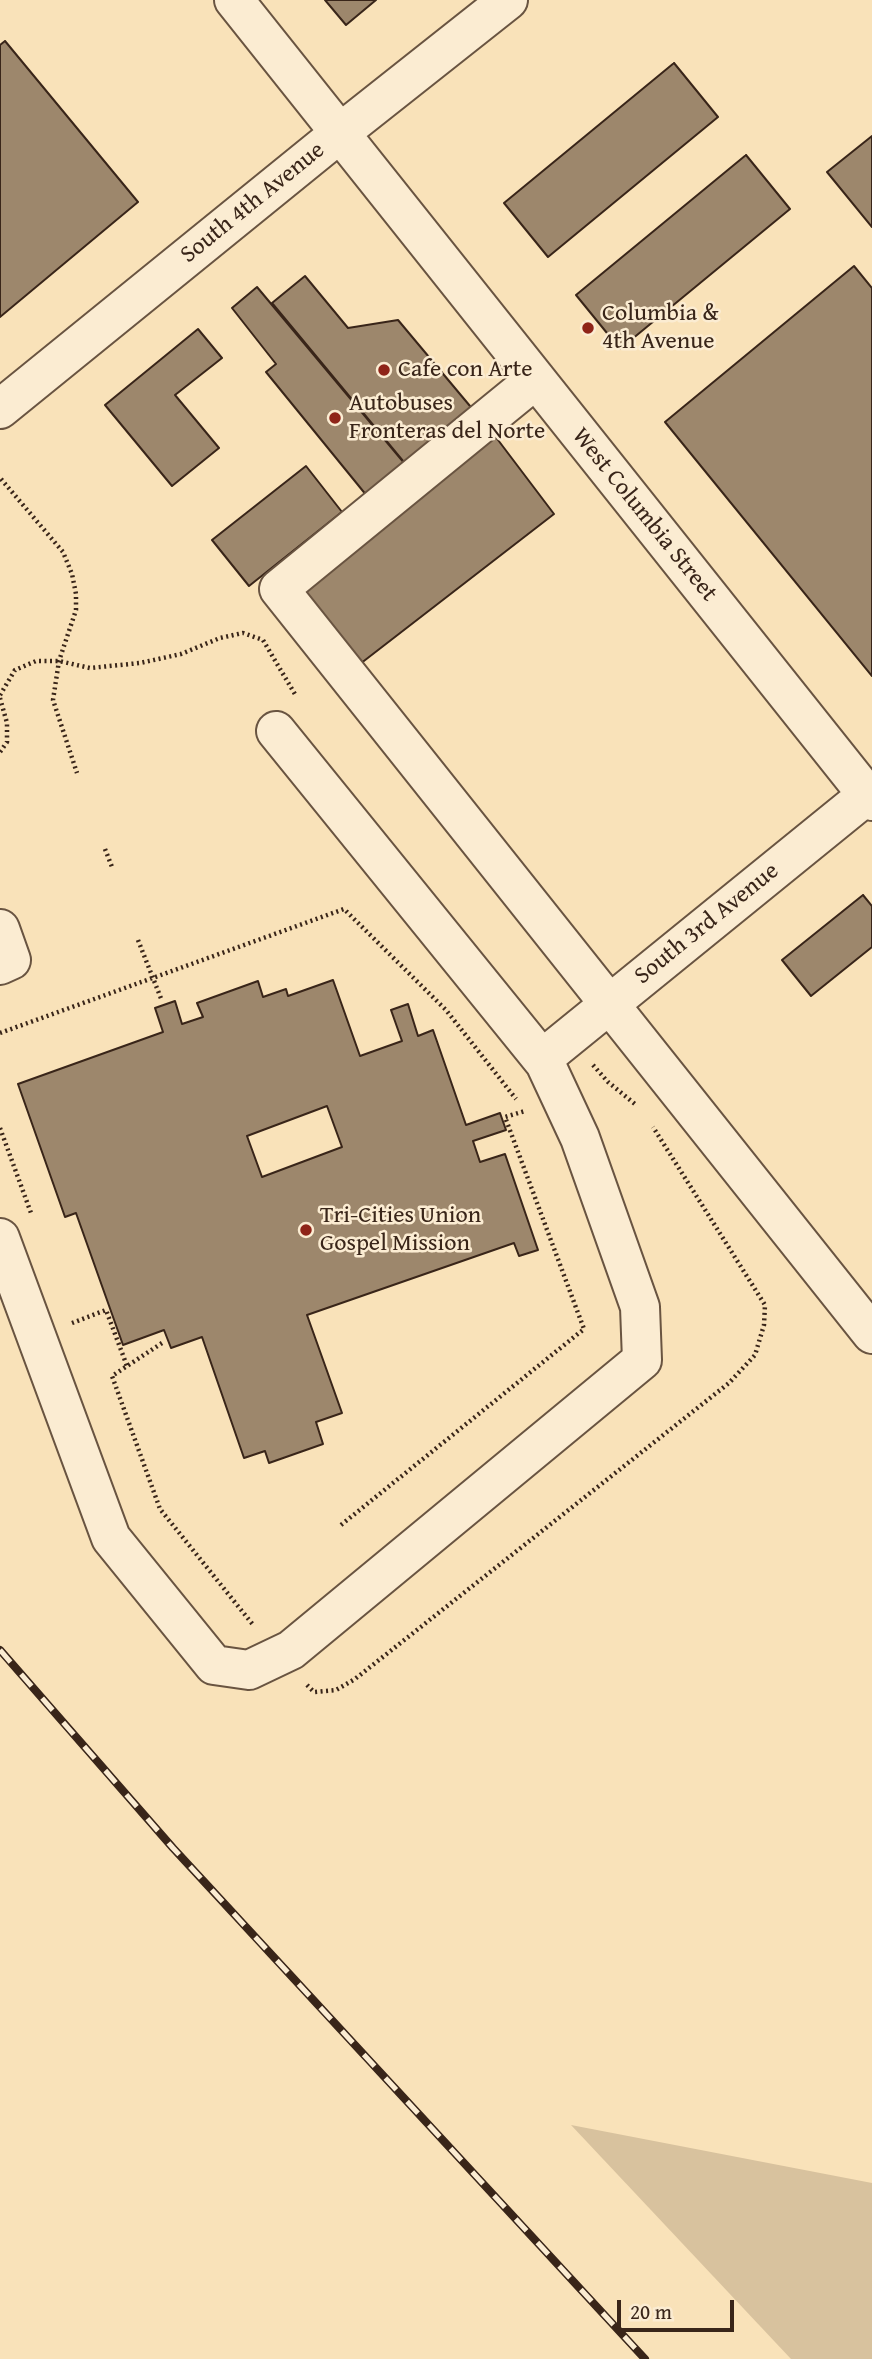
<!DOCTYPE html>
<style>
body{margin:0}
#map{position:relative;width:872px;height:2359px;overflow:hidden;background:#f9e2b9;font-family:"Gentium Book Plus",serif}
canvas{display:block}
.scale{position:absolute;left:617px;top:2300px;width:117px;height:32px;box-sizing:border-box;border:4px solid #392519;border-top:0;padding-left:9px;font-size:21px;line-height:24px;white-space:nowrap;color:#392519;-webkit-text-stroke:5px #fbecd2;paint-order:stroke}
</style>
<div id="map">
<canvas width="872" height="2359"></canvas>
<div class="scale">20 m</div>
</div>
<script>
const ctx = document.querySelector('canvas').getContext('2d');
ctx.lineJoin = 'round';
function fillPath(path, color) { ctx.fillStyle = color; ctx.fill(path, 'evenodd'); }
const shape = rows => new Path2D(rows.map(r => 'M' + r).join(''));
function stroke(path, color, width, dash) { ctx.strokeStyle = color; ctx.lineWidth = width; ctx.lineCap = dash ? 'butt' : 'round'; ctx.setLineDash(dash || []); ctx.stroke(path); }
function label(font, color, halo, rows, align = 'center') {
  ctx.font = font + ' "Gentium Book Plus",serif'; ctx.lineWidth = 5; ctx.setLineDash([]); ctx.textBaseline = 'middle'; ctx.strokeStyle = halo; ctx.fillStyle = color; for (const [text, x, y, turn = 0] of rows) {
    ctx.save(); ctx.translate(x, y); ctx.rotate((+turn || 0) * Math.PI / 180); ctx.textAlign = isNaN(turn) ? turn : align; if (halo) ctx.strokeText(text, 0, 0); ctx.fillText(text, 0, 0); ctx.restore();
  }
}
fillPath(shape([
 [571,2125,872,2183,872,2359,791,2359]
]), '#d8c29e');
const building = shape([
 [325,0,376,0,346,25,325,0],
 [5,41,138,202,0,317,0,45,5,41],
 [674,63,718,117,548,257,504,203,674,63],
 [872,136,872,227,827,172,872,136],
 [746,155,790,209,620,349,576,295,746,155],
 [854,266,872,288,872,676,665,422,854,266],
 [305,276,348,328,398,320,475,412,408,467,272,303,305,276],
 [257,287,405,464,367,496,266,372,276,364,232,308,257,287],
 [198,329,222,358,175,395,219,448,172,486,105,405,198,329],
 [495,436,554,514,360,664,300,586,495,436],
 [306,466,342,512,249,586,212,540,306,466],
 [863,895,872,906,872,947,811,996,782,960,863,895],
 [333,980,360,1056,402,1041,391,1010,408,1004,418,1036,433,1030,466,1125,500,1113,506,1130,473,1141,480,1162,505,1154,538,1250,519,1256,514,1243,307,1315,342,1413,316,1422,323,1444,269,1463,265,1451,244,1458,202,1337,171,1348,164,1330,123,1345,76,1213,65,1217,18,1084,163,1032,155,1008,175,1001,182,1024,203,1017,197,1003,258,981,263,997,286,989,288,996,333,980],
 [327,1106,342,1147,262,1177,247,1136,327,1106]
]);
fillPath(building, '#9d876c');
stroke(building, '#392519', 2);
const minor = shape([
 [234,0,872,801],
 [536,379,279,589,872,1334],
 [0,409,340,133,508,0],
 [0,929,11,960,0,965],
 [542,1059,872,791],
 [0,1238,111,1538,214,1665,249,1670,291,1650,642,1360,640,1307,580,1138,545,1063,276,731]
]);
stroke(minor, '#695441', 42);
stroke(shape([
 [1,479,63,552,72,574,76,594,76,610,59,661,53,700,77,773],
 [0,695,15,670,36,661,59,661,90,668,140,663,181,654,220,638,243,633,263,640,296,696],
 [0,698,7,723,7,742,0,752],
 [105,849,112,867],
 [138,940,162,1001],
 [0,1033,344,909,446,1010,516,1099],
 [593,1065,608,1082,635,1104],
 [0,1128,31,1213],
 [72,1323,106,1310,127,1366],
 [162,1343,112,1376,160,1509,254,1626],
 [341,1525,584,1329,505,1117,525,1111],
 [307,1685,314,1692,336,1690,355,1679,729,1383,755,1355,764,1325,765,1305,653,1127]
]), '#392519', 4.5, [2, 3.5]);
stroke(minor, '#fbecd2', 38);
const rail = shape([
 [0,1650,173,1848,645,2359]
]);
stroke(rail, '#392519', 8);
stroke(rail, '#fbecd2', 5, [16]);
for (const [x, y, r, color] of [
 [588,328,7,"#8f2418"],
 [384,370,7,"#8f2418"],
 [335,418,7,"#8f2418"],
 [306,1230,7,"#8f2418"]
]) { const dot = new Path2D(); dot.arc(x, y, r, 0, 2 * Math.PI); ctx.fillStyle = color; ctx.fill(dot); stroke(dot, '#fbecd2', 2.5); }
label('24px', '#392519', '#fbecd2', [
 ["South 4th Avenue",253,203,-39],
 ["West Columbia Street",644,515,51],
 ["South 3rd Avenue",707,924,-39]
]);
label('24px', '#392519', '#fbecd2', [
 ["Columbia &",602,314],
 ["4th Avenue",602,342],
 ["Cafe con Arte",398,370],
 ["Autobuses",349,404],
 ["Fronteras del Norte",349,432],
 ["Tri-Cities Union",320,1216],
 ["Gospel Mission",320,1244]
], 'left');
</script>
